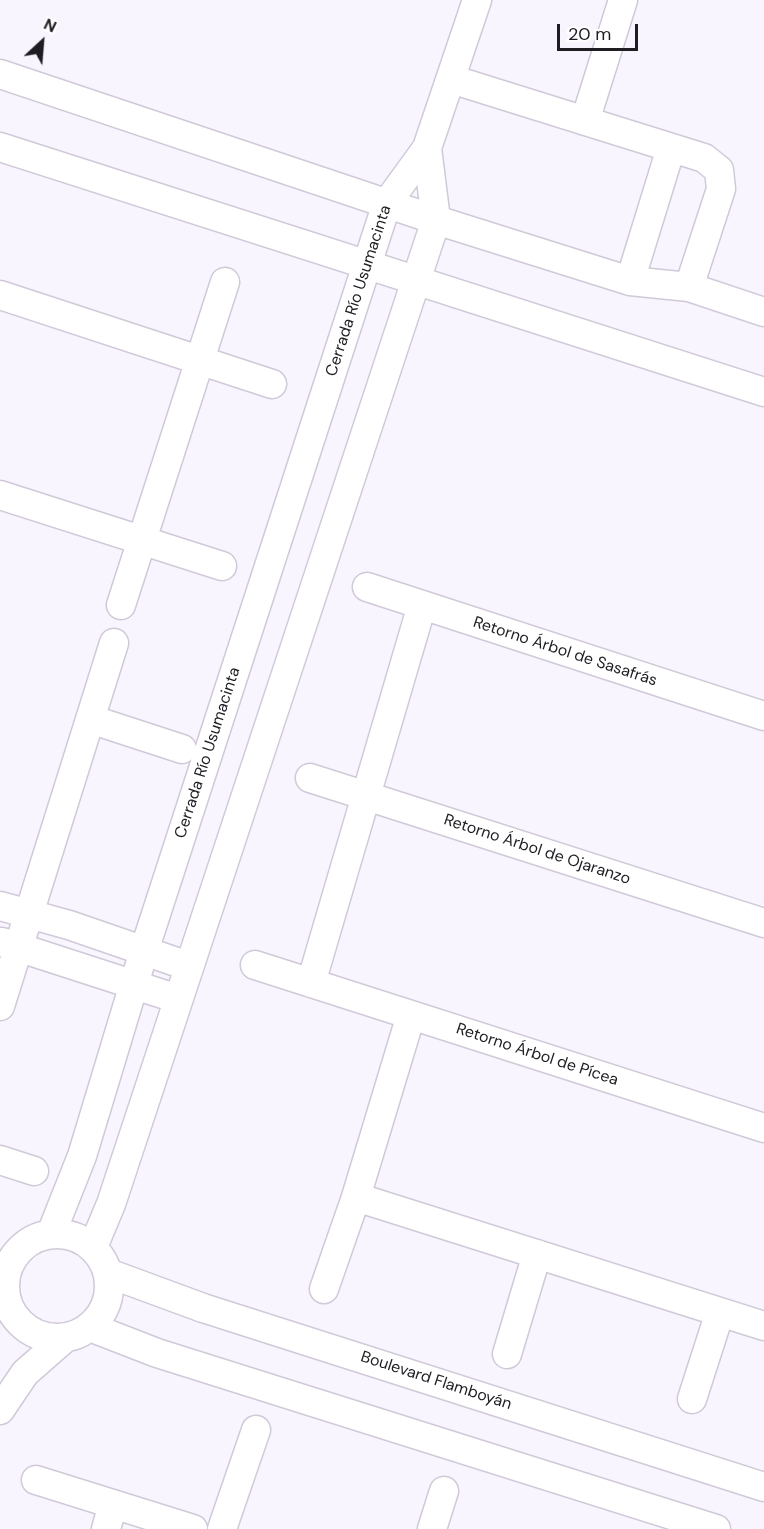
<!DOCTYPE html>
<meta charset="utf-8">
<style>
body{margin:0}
#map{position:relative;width:764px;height:1529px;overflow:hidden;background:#f9f5fe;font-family:"DM Sans",sans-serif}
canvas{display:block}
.north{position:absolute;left:12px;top:12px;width:60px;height:60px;-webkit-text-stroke:4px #fff;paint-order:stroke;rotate:26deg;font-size:16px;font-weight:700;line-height:24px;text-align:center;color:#1f1c22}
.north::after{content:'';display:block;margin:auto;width:21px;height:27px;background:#1f1c22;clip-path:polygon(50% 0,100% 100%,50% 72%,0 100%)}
.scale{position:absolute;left:557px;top:24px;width:81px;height:27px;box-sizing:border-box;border:3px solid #1f1c22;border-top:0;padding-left:8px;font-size:18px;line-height:21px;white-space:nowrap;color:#1f1c22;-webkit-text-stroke:4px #fff;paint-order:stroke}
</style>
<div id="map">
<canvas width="764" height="1529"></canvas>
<div class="north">N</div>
<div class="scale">20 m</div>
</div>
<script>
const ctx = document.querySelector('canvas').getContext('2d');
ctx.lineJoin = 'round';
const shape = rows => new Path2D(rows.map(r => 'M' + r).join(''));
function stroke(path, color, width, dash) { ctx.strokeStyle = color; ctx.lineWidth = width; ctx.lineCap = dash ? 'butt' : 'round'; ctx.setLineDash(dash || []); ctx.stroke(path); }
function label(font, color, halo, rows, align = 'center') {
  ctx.font = font + ' "DM Sans",sans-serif'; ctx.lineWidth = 5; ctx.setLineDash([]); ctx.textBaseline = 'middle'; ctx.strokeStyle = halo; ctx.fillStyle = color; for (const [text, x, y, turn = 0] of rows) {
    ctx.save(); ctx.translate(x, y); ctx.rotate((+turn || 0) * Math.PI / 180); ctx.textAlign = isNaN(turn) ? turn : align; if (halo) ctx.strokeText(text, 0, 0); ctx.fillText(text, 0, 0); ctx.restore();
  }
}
const minor = shape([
 [0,74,436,220,630,281,689,287,764,312],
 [451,79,704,158,719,170,721,189,689,287],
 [585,121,623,0],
 [0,147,764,392],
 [630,281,671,148],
 [0,295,272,384],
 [0,495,222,566],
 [367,587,764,716],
 [121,605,225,282],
 [90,719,182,749],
 [310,778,764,923],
 [0,906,69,925,188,966],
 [2,942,178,999],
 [255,965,764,1128],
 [311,983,422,605],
 [0,1006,114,643],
 [0,1160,34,1171],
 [356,1197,764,1326],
 '5 1286a52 52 0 1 1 104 0a52 52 0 1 1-104 0Z',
 [51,1234,82,1156,144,951,387,203,427,148,477,0],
 [93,1247,111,1204,436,220,427,148],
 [108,1273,203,1308,764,1487],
 [324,1289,356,1197,411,1015],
 [90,1327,157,1353,716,1529],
 [507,1354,537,1254],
 [692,1399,720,1312],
 [0,1410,25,1373,65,1338],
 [36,1480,193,1529],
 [106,1529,113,1504],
 [222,1529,256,1430],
 [432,1529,444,1491]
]);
stroke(minor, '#d0c9d8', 31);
stroke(minor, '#fff', 28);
label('16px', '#1f1c22', '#fff', [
 ["Cerrada Río Usumacinta",359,291,-72],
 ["Retorno Árbol de Sasafrás",565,652,18],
 ["Cerrada Río Usumacinta",208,753,-72],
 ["Retorno Árbol de Ojaranzo",537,850,18],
 ["Retorno Árbol de Pícea",537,1055,18],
 ["Boulevard Flamboyán",436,1381,18]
]);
</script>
